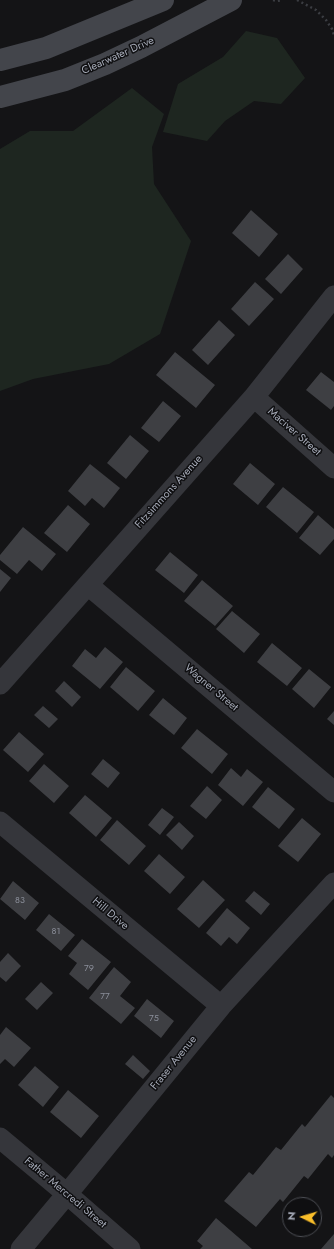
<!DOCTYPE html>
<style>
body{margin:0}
#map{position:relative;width:334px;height:1249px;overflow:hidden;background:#141416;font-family:Jost,sans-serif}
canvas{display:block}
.north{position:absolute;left:282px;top:1197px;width:40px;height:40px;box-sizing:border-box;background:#0f0f11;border:1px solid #4b4d53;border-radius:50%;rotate:275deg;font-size:11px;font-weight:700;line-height:16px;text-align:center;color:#a5aab7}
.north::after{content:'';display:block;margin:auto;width:14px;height:18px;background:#f9be2a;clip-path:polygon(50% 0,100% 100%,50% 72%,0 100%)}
</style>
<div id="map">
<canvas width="334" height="1249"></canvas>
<div class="north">N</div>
</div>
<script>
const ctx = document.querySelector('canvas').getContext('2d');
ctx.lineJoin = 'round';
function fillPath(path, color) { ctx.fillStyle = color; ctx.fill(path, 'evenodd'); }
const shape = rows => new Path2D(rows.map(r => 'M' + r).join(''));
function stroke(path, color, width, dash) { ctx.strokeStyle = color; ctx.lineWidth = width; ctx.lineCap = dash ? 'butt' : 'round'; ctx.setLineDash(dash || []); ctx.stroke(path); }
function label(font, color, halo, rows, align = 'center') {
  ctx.font = font + ' Jost,sans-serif'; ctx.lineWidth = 3; ctx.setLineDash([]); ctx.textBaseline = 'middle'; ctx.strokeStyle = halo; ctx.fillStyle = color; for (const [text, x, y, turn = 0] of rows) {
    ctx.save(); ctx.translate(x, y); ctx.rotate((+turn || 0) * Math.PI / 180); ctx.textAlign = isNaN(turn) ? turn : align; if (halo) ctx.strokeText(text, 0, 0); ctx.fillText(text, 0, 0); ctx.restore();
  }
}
fillPath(shape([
 [246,31,277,38,305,78,281,104,254,101,225,121,207,141,163,132,178,84,223,57],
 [132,88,164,114,152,147,154,184,191,241,160,334,109,364,33,379,0,391,0,149,30,131,73,131]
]), '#1e2620');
fillPath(shape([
 [251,210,278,234,259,257,232,233],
 [288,254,303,269,281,294,265,279],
 [255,282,274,299,249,326,231,309],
 [219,320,235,335,208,365,192,350],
 [175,352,215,385,196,408,156,375],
 [321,372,334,382,334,406,331,410,306,390],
 [163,401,181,416,159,442,141,428],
 [130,435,149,451,126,479,107,463],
 [250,463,275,484,258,505,233,484],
 [90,464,120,488,104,508,92,498,85,506,68,491],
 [283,487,314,512,297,533,266,507],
 [68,505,90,524,67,552,44,533],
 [318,515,334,529,334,539,320,555,299,538],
 [23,527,56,554,42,571,29,560,17,574,0,560,0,555],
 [170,552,198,575,184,593,155,570],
 [0,569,11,578,0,592],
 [202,580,233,606,215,626,184,601],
 [232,611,260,634,244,653,216,629],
 [272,643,302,668,287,686,257,662],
 [105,647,123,662,100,689,72,666,85,649,96,658],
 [126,667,155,691,138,711,110,687],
 [309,669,331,687,314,708,292,689],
 [64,681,81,697,72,707,55,691],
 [163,698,187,718,174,735,149,715],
 [43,706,58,719,49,728,34,715],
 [334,711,334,725,327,719],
 [197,729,228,754,212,774,181,748],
 [19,732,44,754,28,772,3,750],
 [103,759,120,773,108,788,91,774],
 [44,764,69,786,54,803,29,781],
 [231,768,241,777,247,769,263,782,243,806,218,785],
 [207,786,222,800,206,819,190,806],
 [268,787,295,809,279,829,252,807],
 [85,795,112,818,96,837,69,813],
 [162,808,174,817,160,835,148,825],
 [302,818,321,834,298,862,278,846],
 [117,820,146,846,129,865,100,840],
 [179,822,194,836,182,850,166,835],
 [159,854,185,877,170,894,144,871],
 [203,880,225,900,199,928,177,909],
 [13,881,39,903,25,920,0,899],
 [254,891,270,904,261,915,245,901],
 [227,908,250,928,237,944,229,937,221,946,206,933],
 [49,914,75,935,61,951,36,930],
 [82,939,111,962,88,990,69,974,77,963,68,956],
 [8,953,21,966,6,982,0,977,0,962],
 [114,967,131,982,120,996,135,1008,121,1024,89,998],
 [41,982,53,993,37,1010,25,999],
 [147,999,174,1021,161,1038,134,1016],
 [6,1027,31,1048,14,1067,5,1059,0,1064,0,1035],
 [133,1055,150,1071,143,1079,125,1064],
 [35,1066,59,1087,43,1107,18,1085],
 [68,1090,99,1116,81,1138,50,1112],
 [331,1095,334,1098,334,1155,332,1158,328,1154,308,1179,304,1176,283,1202,280,1199,256,1227,224,1201,249,1172,253,1175,276,1147,281,1150,302,1124,305,1127],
 [216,1218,252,1249,200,1249,203,1246,197,1241],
 [334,1234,334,1249,321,1249]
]), '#3e3f43');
stroke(shape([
 [273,0,277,1,282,0],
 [297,0,316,10,326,20,332,29,334,35]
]), '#3b3d42', 2.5, [2, 3]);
stroke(shape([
 [254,397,334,468],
 [88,585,334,792],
 [0,684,254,397,334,296],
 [0,822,221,1006],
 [0,1138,67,1194,130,1249],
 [21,1249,67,1194,221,1006,334,883]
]), '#35363b', 21);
stroke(shape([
 [0,60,46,48,163,0],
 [0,97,65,80,105,64,141,47,231,0]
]), '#43454b', 22);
label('9px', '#8b8f9a', null, [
 ["83",20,901],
 ["81",56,932],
 ["79",89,969],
 ["77",105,997],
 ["75",154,1019]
]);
label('11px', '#a5aab7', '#0f0f11', [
 ["Clearwater Drive",118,56,-24],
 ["Maciver Street",294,432,41],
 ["Fitzsimmons Avenue",169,492,-48],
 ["Wagner Street",211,688,40],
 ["Hill Drive",110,914,40],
 ["Fraser Avenue",174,1063,-51],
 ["Father Mercredi Street",65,1193,40]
]);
</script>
